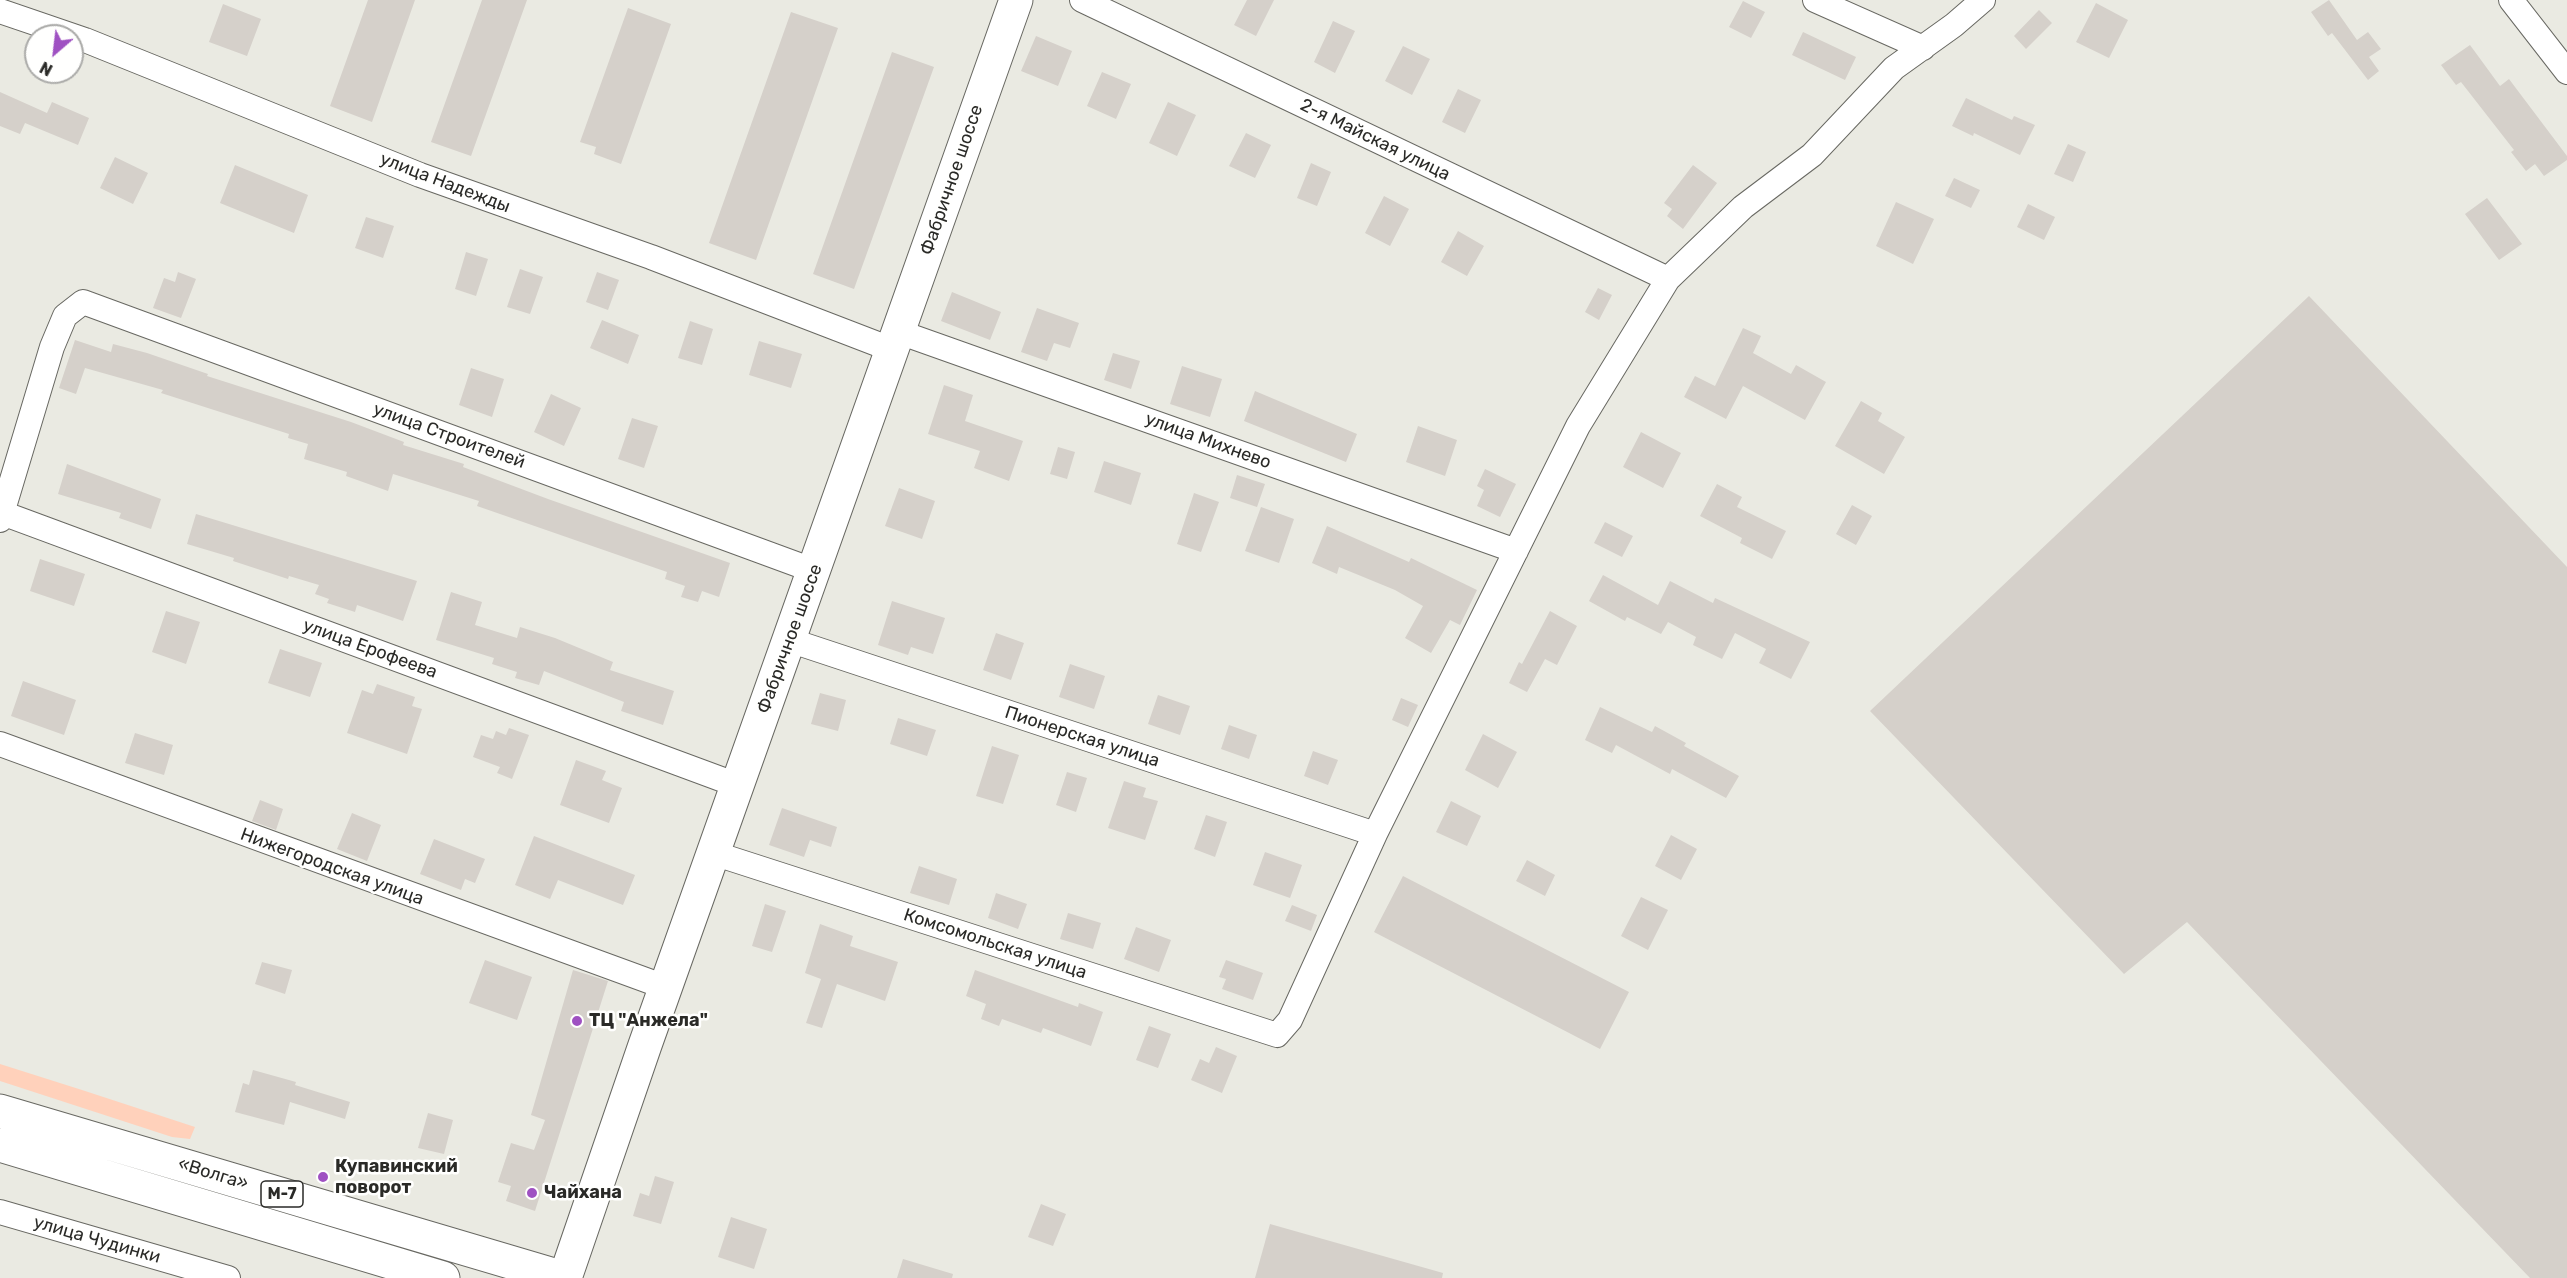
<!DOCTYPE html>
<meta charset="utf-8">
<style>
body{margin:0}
#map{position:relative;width:2567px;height:1278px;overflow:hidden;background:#eaeae2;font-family:Rubik,sans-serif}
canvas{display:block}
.north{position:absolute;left:24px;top:24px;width:60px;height:60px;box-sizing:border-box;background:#fffffe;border:2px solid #aaaaa8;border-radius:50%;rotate:208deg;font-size:16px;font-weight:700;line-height:24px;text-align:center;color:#2a2a27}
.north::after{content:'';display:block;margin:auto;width:21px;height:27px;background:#9f51c2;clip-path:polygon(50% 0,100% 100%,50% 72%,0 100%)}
</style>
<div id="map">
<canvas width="2567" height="1278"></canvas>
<div class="north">N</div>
</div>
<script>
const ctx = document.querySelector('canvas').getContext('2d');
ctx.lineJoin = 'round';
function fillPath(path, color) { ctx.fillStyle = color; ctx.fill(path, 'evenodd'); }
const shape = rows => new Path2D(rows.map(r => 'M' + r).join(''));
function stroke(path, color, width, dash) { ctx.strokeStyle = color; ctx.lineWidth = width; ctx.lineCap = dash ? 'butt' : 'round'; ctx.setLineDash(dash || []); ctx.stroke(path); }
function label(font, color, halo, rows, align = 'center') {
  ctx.font = font + ' Rubik,sans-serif'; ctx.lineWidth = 5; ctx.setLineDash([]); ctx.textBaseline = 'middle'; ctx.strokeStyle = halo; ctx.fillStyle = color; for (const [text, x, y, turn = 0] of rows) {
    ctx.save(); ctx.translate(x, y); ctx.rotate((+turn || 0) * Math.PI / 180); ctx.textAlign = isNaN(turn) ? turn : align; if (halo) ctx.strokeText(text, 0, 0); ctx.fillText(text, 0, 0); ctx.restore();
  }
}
fillPath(shape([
 [0,1064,82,1090,195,1127,190,1139,172,1137,0,1081]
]), '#ffd1bb');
fillPath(shape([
 [368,0,415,0,372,122,330,106],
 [482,0,527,0,471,156,431,142],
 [1247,0,1274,0,1256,36,1234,25],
 [2329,0,2357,40,2368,32,2381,49,2369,57,2379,71,2368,80,2332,33,2328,36,2311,12],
 [1743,1,1765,12,1751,38,1729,27],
 [2096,3,2128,20,2109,58,2076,42],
 [223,4,261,19,247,56,209,42],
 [628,8,671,24,621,164,594,154,596,147,580,142],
 [2039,10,2052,23,2026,49,2014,36],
 [791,12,838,28,756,260,709,243],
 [1333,21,1355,31,1335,73,1314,62],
 [1803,32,1856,57,1845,80,1792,55],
 [1036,36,1072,51,1058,86,1021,71],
 [2470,45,2500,86,2509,79,2567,156,2567,160,2544,176,2535,164,2526,171,2511,152,2514,150,2461,82,2456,85,2441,65],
 [1403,46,1430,59,1412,95,1385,81],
 [892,52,934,67,854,289,813,274],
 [1102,72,1131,84,1116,119,1087,106],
 [1458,89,1481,100,1465,133,1442,122],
 [0,92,47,113,52,102,89,118,78,145,25,123,20,134,0,126],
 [1966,98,2012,120,2014,116,2035,125,2020,155,1974,133,1973,136,1952,126],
 [1168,102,1196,115,1177,156,1149,143],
 [1246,133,1271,145,1255,178,1229,166],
 [2068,144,2086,152,2073,182,2054,174],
 [115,157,148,173,133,204,100,188],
 [1311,163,1331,172,1317,206,1297,198],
 [235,165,308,195,294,233,220,203],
 [1693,165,1717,183,1683,229,1667,216,1672,209,1664,203],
 [1954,178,1980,190,1971,208,1945,196],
 [1384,196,1409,209,1390,246,1365,233],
 [2487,198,2522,244,2499,260,2465,214],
 [1896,202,1934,219,1913,264,1876,246],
 [2028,204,2055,217,2044,240,2017,227],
 [366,217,394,226,383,258,355,248],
 [1458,231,1484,246,1467,276,1441,262],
 [466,252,488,259,476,296,455,289],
 [520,269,543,277,530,314,507,307],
 [178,272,196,279,181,318,153,308,164,278,175,282],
 [597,272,619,280,608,310,586,302],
 [1598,288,1612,295,1599,320,1585,312],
 [952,292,1001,312,990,340,941,321],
 [2309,296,2567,567,2567,1278,2530,1278,2187,922,2124,974,1870,711],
 [1037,308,1079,323,1070,348,1054,343,1047,361,1021,352],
 [602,320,639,335,628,364,590,348],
 [690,321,713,329,702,365,678,358],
 [1743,328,1761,336,1753,353,1791,374,1796,365,1826,382,1805,420,1743,386,1726,419,1684,397,1695,376,1715,386],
 [75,340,111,352,113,344,147,353,208,374,207,376,351,422,404,442,403,445,464,464,463,467,548,499,730,563,719,597,702,591,698,602,681,597,685,586,665,579,667,572,477,506,479,501,393,474,388,491,346,476,347,472,304,459,308,444,288,438,289,434,161,393,163,390,85,368,76,394,59,388],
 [759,341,802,354,791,388,749,375],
 [1113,353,1140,361,1131,389,1104,380],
 [1182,366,1222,379,1210,417,1170,404],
 [471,368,504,379,492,417,459,405],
 [944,385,973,395,965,421,1023,441,1009,481,974,468,980,451,928,434],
 [1255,391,1357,434,1346,462,1244,421],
 [551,394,581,408,564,446,534,432],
 [1861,401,1882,413,1878,421,1905,437,1884,474,1835,446],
 [632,418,658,426,644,468,618,459],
 [1418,426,1457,440,1445,476,1406,462],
 [1641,432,1681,453,1663,488,1623,467],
 [1058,447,1075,452,1067,479,1050,474],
 [1104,461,1141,473,1131,505,1094,492],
 [67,464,161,499,151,529,119,518,121,513,58,494],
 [1485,469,1516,484,1500,517,1477,506,1484,490,1477,486],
 [1237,475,1265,484,1257,507,1230,498],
 [1717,484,1742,497,1737,507,1786,531,1772,559,1740,543,1742,538,1700,516],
 [899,488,935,501,922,539,885,526],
 [1194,493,1219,502,1201,552,1177,544],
 [1852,505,1872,516,1856,545,1836,534],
 [1261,507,1294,519,1279,563,1245,551],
 [196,514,417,581,403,621,357,605,355,612,327,603,329,599,315,594,319,585,289,576,288,579,233,561,234,558,187,544],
 [1605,522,1633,536,1622,557,1594,543],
 [1327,526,1409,562,1411,558,1477,590,1460,625,1450,620,1431,653,1405,638,1423,606,1395,590,1339,567,1337,574,1312,563],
 [40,559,85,574,74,606,30,591],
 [1603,575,1658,605,1670,581,1713,603,1715,598,1810,642,1791,679,1759,663,1766,649,1735,633,1722,659,1693,645,1696,637,1668,622,1661,634,1627,617,1625,621,1589,601],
 [451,592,482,602,475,625,517,638,520,627,555,638,613,662,610,670,674,691,663,725,621,711,624,702,544,671,539,685,515,678,517,672,492,664,494,658,436,640],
 [892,601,945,618,933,654,911,647,908,655,878,645],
 [166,611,200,622,186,664,152,652],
 [1550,611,1577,626,1557,665,1545,659,1527,692,1509,683,1519,662,1522,664],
 [996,633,1024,643,1011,680,983,670],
 [280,649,322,663,310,697,268,683],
 [1070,664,1105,676,1094,709,1059,697],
 [23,681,76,700,64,735,11,716],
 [377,684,415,697,412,706,422,709,407,754,347,733,362,690,373,694],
 [820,693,846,700,838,731,811,724],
 [1158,695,1190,706,1180,735,1148,724],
 [1401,698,1418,705,1408,727,1392,720],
 [1600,707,1652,732,1655,726,1686,743,1684,746,1739,776,1726,798,1672,769,1670,774,1616,745,1612,753,1585,740],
 [898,718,936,730,927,756,890,744],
 [1229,725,1257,735,1249,759,1221,749],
 [509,728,529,735,512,779,497,773,500,767,473,757,481,735,493,739,496,731,506,735],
 [135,733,173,745,164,775,125,763],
 [1483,734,1517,752,1498,788,1465,770],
 [992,746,1019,755,1003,804,976,796],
 [1313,751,1338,760,1328,785,1304,776],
 [576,760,606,771,602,780,622,788,609,823,560,805],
 [1067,772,1087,778,1076,812,1056,805],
 [1124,781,1146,788,1143,797,1158,801,1145,840,1108,828],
 [260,800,283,809,276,830,252,821],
 [1451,801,1481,816,1467,846,1436,832],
 [782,808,837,827,831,847,810,840,804,857,769,845],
 [352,813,381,825,367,861,337,849],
 [1206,815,1227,822,1215,857,1194,849],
 [1671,835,1697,849,1681,880,1655,866],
 [534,836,635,875,623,905,558,880,550,899,515,885],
 [434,839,485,859,475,883,465,879,461,890,420,874],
 [1265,852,1302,865,1290,898,1253,885],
 [1527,860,1555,875,1545,896,1516,881],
 [919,866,957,879,949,905,910,893],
 [1403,876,1629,992,1600,1049,1374,932],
 [996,893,1027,904,1018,929,988,918],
 [1641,897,1668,910,1648,950,1621,936],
 [765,904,786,911,772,952,752,946],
 [1292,905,1317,915,1311,931,1285,921],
 [1068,913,1101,923,1093,949,1060,939],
 [820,924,853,936,850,946,898,962,885,1001,837,984,822,1028,806,1023,821,979,805,973],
 [1136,927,1171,940,1159,972,1124,959],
 [485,960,532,977,517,1020,469,1003],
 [1226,960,1263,973,1253,1000,1222,989,1226,979,1219,977],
 [262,962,292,970,285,994,255,984],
 [573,970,608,981,535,1211,506,1201,511,1186,498,1182,511,1143,534,1150,545,1120,531,1115],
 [975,970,1078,1007,1079,1003,1103,1012,1091,1046,1043,1028,1041,1033,1002,1019,999,1026,981,1019,986,1004,966,996],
 [1149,1026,1171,1034,1158,1068,1136,1060],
 [1216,1047,1237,1056,1222,1093,1191,1080,1200,1059,1209,1063],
 [253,1070,296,1082,295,1085,350,1102,345,1119,290,1102,284,1125,235,1112,243,1083,249,1085],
 [428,1113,453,1120,444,1154,418,1148],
 [655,1176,674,1182,661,1224,633,1216,640,1193,649,1196],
 [1041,1204,1066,1214,1053,1246,1028,1237],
 [731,1217,767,1229,754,1269,718,1257],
 [1270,1224,1443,1273,1442,1278,1255,1278],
 [903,1259,953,1274,952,1278,897,1278]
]), '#d5d0ca');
const minor = shape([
 [1082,0,1668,279],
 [1815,0,1923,48],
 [2511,0,2567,72],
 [0,11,85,40,420,175,651,257,893,350],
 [899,332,1516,551],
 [2,513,737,785],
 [0,520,52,347,65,316,83,302,815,571],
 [789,640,1375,834],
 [0,744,665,987],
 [713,853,1277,1035,1290,1020,1375,834,1578,426,1668,279,1743,207,1812,155,1894,68,1954,25,1983,0],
 [0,1212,228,1278]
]);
const secondary = shape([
 [565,1278,645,1045,1016,0]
]);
const trunk = shape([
 [0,1111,564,1278],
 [0,1145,443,1278]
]);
stroke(minor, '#686862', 26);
stroke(secondary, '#686862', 35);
stroke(trunk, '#686862', 35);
stroke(minor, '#fff', 24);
stroke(secondary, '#fff', 33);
stroke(trunk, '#fff', 33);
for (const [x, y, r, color] of [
 [577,1021,6,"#9f51c2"],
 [323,1177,6,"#9f51c2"],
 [532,1193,6,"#9f51c2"]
]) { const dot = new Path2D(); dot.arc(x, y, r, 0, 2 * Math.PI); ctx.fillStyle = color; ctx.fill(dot); stroke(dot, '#fffffe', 2); }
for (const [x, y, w] of [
 [282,1194,42]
]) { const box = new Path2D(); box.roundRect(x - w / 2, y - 13, w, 26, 4.5); ctx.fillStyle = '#fffffe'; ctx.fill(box); stroke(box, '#2a2a27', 1.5); }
label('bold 16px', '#2a2a27', null, [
 ["М-7",282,1194]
]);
label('18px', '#2a2a27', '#fffffe', [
 ["2-я Майская улица",1375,140,26],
 ["Фабричное шоссе",952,180,-71],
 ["улица Надежды",445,183,21],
 ["улица Строителей",449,436,20],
 ["улица Михнево",1208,441,20],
 ["Фабричное шоссе",790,639,-70],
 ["улица Ерофеева",370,649,20],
 ["Пионерская улица",1082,737,18],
 ["Нижегородская улица",332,867,20],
 ["Комсомольская улица",995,944,18],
 ["«Волга»",213,1174,17],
 ["улица Чудинки",97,1240,16]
]);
label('bold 18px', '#2a2a27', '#fffffe', [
 ["ТЦ \"Анжела\"",589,1021],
 ["Купавинский",335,1167],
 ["поворот",335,1188],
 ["Чайхана",544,1193]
], 'left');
</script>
